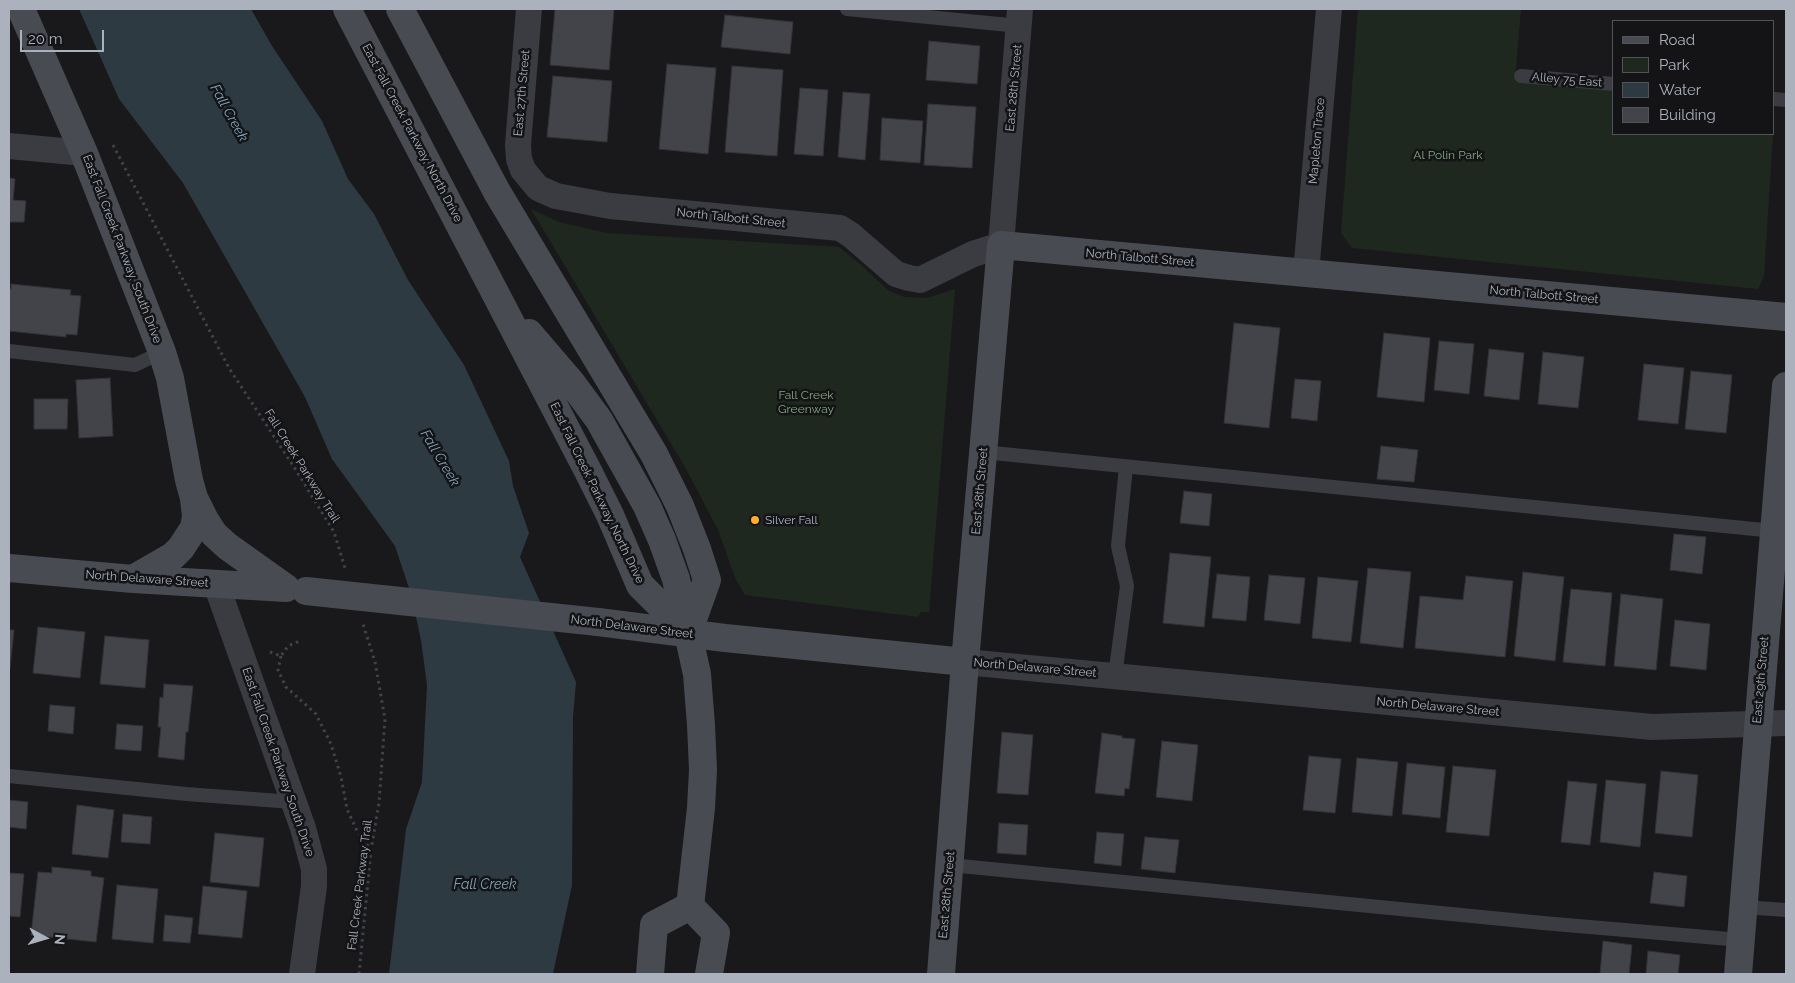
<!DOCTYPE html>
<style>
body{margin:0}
#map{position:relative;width:1795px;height:983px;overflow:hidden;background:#19191c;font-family:Raleway,sans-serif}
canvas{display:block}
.frame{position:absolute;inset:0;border:10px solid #abb1bd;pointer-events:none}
.legend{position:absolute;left:1612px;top:20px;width:162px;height:115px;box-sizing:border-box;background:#141417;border:1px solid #505359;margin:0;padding:6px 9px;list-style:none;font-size:15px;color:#abb1bd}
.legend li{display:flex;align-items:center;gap:10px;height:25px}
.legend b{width:25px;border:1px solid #505359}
.north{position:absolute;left:20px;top:913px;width:50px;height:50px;-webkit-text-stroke:4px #141417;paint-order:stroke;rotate:96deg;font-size:14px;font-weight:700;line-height:20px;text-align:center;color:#abb1bd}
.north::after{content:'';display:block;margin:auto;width:18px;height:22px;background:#abb1bd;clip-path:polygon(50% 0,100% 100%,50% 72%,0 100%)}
.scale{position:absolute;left:20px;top:30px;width:84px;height:22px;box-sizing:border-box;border:2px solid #abb1bd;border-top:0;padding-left:6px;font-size:15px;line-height:18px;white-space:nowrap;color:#abb1bd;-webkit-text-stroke:4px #141417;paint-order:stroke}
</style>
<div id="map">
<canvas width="1795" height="983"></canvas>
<div class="frame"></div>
<ul class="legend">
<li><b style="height:6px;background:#484b52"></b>Road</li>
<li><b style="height:14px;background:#1f281f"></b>Park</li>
<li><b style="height:14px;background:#2e3a42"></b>Water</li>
<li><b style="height:14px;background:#434449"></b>Building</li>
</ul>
<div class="north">N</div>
<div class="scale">20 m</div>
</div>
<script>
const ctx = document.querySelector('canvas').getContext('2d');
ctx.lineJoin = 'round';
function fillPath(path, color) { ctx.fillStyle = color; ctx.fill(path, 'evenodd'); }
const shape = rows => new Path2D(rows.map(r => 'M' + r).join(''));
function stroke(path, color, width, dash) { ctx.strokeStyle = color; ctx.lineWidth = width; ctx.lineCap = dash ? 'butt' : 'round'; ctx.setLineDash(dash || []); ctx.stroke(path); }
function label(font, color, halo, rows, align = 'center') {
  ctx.font = font + ' Raleway,sans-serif'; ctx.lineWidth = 5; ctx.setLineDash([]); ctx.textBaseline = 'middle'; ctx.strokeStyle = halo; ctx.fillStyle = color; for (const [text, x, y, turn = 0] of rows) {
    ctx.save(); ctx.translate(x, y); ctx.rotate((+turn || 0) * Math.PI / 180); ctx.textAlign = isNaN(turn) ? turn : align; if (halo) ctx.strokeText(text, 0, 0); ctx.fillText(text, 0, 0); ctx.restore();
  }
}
fillPath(shape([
 [1358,9,1521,9,1515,79,1614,88,1614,134,1773,134,1764,276,1758,289,1352,248,1341,233],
 [531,209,559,222,607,233,839,247,859,263,888,290,904,297,927,298,955,289,929,612,921,612,918,617,745,595,736,580,718,530,685,467]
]), '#1f281f');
fillPath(shape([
 [79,9,251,9,272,46,322,121,348,179,374,214,408,280,464,365,509,461,513,486,529,533,520,557,576,682,573,717,572,885,553,974,389,974,406,829,422,782,427,685,421,640,411,594,395,546,332,459,305,397,183,183,119,99]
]), '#2e3a42');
const building = shape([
 [555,9,614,9,609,70,550,65,555,9],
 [725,15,793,22,790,54,721,47,725,15],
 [929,41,980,46,977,84,926,80,929,41],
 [667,64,716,68,708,154,659,149,667,64],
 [732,66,783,70,777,156,725,152,732,66],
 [553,76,612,81,607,142,547,137,553,76],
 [800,88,828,90,823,156,794,154,800,88],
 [843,92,870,94,865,160,838,157,843,92],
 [928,104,976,107,972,168,924,165,928,104],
 [882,118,923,121,920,163,880,160,882,118],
 [9,178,15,179,13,200,26,201,24,222,9,222,9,178],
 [11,284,71,290,70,295,81,296,77,335,66,334,66,337,9,331,9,289,11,289,11,284],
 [1234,323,1280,328,1269,428,1224,423,1234,323],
 [1384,333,1430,338,1424,402,1377,397,1384,333],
 [1439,341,1474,344,1469,394,1434,390,1439,341],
 [1489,349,1524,353,1519,400,1484,396,1489,349],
 [1543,352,1584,357,1578,408,1538,404,1543,352],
 [1644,364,1684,368,1678,424,1638,420,1644,364],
 [1691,371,1732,375,1726,433,1685,429,1691,371],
 [110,378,113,436,79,438,76,380,110,378],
 [1295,379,1321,381,1317,421,1291,418,1295,379],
 [34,399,68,399,67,429,34,429,34,399],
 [1381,446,1418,450,1414,482,1377,479,1381,446],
 [1184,491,1212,494,1209,526,1180,523,1184,491],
 [1674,534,1706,537,1702,574,1670,570,1674,534],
 [1170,553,1211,557,1204,627,1163,623,1170,553],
 [1368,568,1411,572,1403,648,1360,643,1368,568],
 [1523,572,1564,577,1555,661,1514,656,1523,572],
 [1217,574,1250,577,1246,621,1212,618,1217,574],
 [1269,575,1305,578,1300,624,1264,620,1269,575],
 [1466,576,1513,581,1505,657,1415,648,1420,596,1463,600,1466,576],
 [1318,577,1358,581,1351,642,1312,638,1318,577],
 [1571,589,1612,593,1605,666,1563,662,1571,589],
 [1621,594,1663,599,1656,670,1614,666,1621,594],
 [1675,620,1710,624,1706,670,1670,666,1675,620],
 [38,627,85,632,80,678,33,673,38,627],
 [9,630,14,630,10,668,9,668,9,630],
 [105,636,149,640,145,688,100,684,105,636],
 [164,684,193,686,188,732,186,732,184,760,158,757,161,727,158,727,160,697,163,698,164,684],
 [50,705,75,707,73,734,48,731,50,705],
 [117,724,143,726,141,751,115,749,117,724],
 [1002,732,1033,735,1028,795,997,793,1002,732],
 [1102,733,1122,736,1122,738,1135,739,1129,789,1125,788,1124,796,1095,793,1102,733],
 [1162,741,1198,745,1192,801,1156,797,1162,741],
 [1309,756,1341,759,1335,813,1303,810,1309,756],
 [1357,758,1398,762,1392,816,1352,812,1357,758],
 [1407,763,1445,767,1440,818,1402,814,1407,763],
 [1453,766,1496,770,1489,836,1446,832,1453,766],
 [1661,771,1698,775,1692,837,1655,833,1661,771],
 [1606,780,1646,784,1640,847,1600,842,1606,780],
 [1568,781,1597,784,1590,845,1561,842,1568,781],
 [9,800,28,802,26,829,9,827,9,800],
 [77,805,114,810,108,858,72,854,77,805],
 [123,814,152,817,150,844,121,842,123,814],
 [999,823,1028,825,1026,855,997,853,999,823],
 [1097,832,1124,834,1121,866,1094,863,1097,832],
 [215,833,264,838,259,887,210,882,215,833],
 [1145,837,1179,840,1175,873,1141,869,1145,837],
 [52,867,91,871,91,876,104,878,96,942,31,935,38,872,52,873,52,867],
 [1654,872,1687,876,1684,907,1650,903,1654,872],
 [9,873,24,874,20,917,9,916,9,873],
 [117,885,158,889,153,943,112,939,117,885],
 [203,886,247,891,242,938,198,934,203,886],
 [165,915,193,918,190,943,163,941,165,915],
 [1603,941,1632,945,1629,974,1600,974,1603,941],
 [1648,951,1680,955,1678,974,1646,974,1648,951]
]);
fillPath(building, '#434449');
stroke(building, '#333338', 1);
stroke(shape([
 [113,145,229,368,294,467,334,532,345,568],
 [270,652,281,656,288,646,302,640],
 [281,656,278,670,286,687,316,714,331,744,341,777,347,809,357,831,371,850],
 [359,974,371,850,379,803,385,719,375,662,363,624]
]), '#404349', 3, [2.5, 4]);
stroke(shape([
 [847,9,1019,26],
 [1521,76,1614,84],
 [1774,99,1786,100],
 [9,351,135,365,162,352],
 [983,452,1774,531],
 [1115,676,1127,586,1118,546,1126,467],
 [9,776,186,794,293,802],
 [950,865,1543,923,1741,940],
 [1743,907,1786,910]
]), '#3a3c41', 14);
stroke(shape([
 [529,9,518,145,519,159,523,170,538,188,556,196,610,206,840,228,851,235,896,274,909,278,920,280,973,254,1001,245,1020,9],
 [9,146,84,153],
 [1306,273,1329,9],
 [216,584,303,828,314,869,314,886,302,974],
 [965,662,1652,727,1786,723]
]), '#3a3c41', 26);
stroke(shape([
 [21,9,84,153,162,352,170,378,189,480,194,498,205,520,214,534,227,546,286,588],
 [347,9,588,471,610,515,640,585,688,633],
 [400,9,497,192,654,454,680,506,697,549,707,580,688,633],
 [529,333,571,382,599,420,647,506,662,540,676,579,697,674,701,725,703,770,701,808,690,906],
 [9,568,133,579,286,588],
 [133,579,173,556,181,548,194,528,196,516,194,499],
 [598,622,725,638,965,662],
 [690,906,716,933,709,974],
 [650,974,654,925,690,906],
 [941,974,965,662,1001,245,1786,317],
 [1738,974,1786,386]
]), '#484b52', 28);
stroke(shape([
 [306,591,598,622]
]), '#484b52', 28);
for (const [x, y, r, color] of [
 [755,520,5,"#ffad2e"]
]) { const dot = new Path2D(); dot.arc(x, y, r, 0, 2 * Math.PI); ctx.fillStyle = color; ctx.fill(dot); stroke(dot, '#141417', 2); }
label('12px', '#abb1bd', '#141417', [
 ["Alley 75 East",1567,80,5],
 ["East 28th Street",1014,88,-85],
 ["East 27th Street",522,93,-85],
 ["East Fall Creek Parkway, North Drive",412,133,62],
 ["Mapleton Trace",1317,141,-85],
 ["North Talbott Street",731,218,6],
 ["East Fall Creek Parkway, South Drive",122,249,69],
 ["North Talbott Street",1140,258,5],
 ["North Talbott Street",1544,295,5],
 ["Fall Creek Parkway Trail",302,466,58],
 ["East 28th Street",980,491,-85],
 ["East Fall Creek Parkway, North Drive",597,493,64],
 ["North Delaware Street",147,579,4],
 ["North Delaware Street",632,627,7],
 ["North Delaware Street",1035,668,5],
 ["East 29th Street",1761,680,-85],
 ["North Delaware Street",1438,707,5],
 ["East Fall Creek Parkway South Drive",278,762,71],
 ["Fall Creek Parkway Trail",360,885,-83],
 ["East 28th Street",947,895,-85]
]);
label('12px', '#80a980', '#141417', [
 ["Al Polin Park",1448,155],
 ["Fall Creek",806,395],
 ["Greenway",806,409]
]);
label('12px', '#abb1bd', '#141417', [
 ["Silver Fall",765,520]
], 'left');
label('italic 14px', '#7fa2ba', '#141417', [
 ["Fall Creek",229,113,61],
 ["Fall Creek",440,458,59],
 ["Fall Creek",485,885]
]);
</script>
